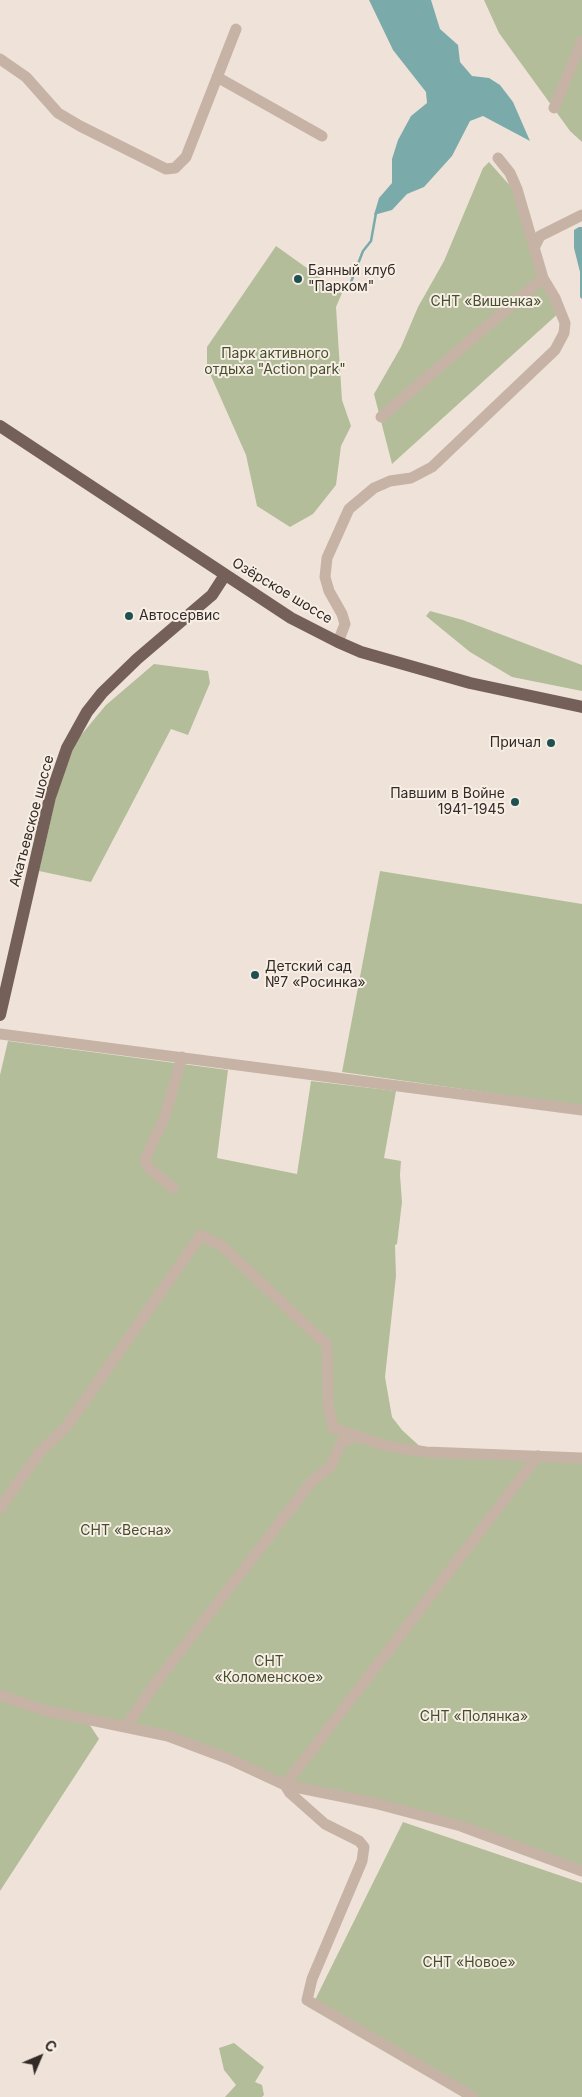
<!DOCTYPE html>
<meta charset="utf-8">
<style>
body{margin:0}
#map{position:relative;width:582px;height:2097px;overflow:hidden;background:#efe3d9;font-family:Inter,sans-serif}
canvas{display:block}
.north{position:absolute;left:15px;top:2032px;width:50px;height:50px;-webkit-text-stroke:4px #f7eee5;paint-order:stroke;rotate:45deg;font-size:14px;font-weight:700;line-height:20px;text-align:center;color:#332a26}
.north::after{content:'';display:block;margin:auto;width:18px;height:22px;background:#332a26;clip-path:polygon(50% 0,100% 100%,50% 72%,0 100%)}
</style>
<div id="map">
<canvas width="582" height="2097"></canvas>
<div class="north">С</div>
</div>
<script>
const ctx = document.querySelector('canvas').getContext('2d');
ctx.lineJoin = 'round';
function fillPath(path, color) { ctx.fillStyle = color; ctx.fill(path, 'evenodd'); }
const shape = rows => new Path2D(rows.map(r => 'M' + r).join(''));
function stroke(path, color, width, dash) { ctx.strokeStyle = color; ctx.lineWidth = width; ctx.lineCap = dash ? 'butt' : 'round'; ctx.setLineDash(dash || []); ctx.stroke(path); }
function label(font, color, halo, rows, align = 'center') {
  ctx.font = font + ' Inter,sans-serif'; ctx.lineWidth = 4; ctx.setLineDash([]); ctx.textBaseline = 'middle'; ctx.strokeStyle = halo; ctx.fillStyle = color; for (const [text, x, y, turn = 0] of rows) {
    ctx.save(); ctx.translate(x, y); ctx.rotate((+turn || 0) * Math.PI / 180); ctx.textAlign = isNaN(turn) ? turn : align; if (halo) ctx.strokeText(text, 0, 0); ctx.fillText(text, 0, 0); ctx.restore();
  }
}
fillPath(shape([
 [484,0,582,0,582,142,570,131,499,33],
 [489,162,513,189,561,311,392,464,374,394,401,347,418,307,444,261,483,168],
 [276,246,342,293,336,307,342,400,351,426,341,446,336,485,313,514,290,527,257,506,246,455,207,367,207,347],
 [430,611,463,620,582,665,582,691,512,677,470,652,443,630,426,616],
 [154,664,208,671,210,683,188,735,171,729,91,882,39,871,58,788,76,741,106,705],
 [380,871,582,904,582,1106,342,1072],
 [8,1041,228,1070,217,1158,297,1174,311,1081,396,1091,384,1158,401,1161,400,1175,402,1202,397,1244,395,1245,396,1276,385,1377,392,1417,402,1430,426,1452,582,1458,582,1871,461,1826,285,1785,168,1736,86,1719,99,1739,0,1891,0,1075],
 [403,1822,582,1883,582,2097,477,2097,314,2002],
 [234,2043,264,2067,255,2082,262,2085,264,2095,262,2097,225,2097,236,2085,224,2070,219,2048]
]), '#b3bd9a');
fillPath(shape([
 [369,0,431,0,440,29,458,45,460,62,472,76,489,78,500,85,513,102,530,141,483,116,470,121,452,156,424,187,407,194,392,210,374,215,379,198,392,183,392,159,398,140,411,116,427,103,426,92,393,50],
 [579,227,582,227,582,299,580,297,580,272,574,248,574,230]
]), '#7aaaa9');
stroke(shape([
 [349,287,363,251,371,241,376,213]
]), '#7aaaa9', 2.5);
stroke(shape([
 [0,59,26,77,58,113,80,126,166,169,175,168,186,157,236,29],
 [217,77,322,136],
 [554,108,582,41],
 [535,246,540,236,582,215],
 [381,417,543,278],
 [338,642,345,624,342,614,329,591,325,577,327,558,349,509,374,488,390,481,411,478,432,467,555,350,564,333,565,323,555,298,543,278,517,189,510,173,498,158],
 [0,1034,582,1110],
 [173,1188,148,1167,145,1159,164,1119,182,1057],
 [0,1508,40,1452,67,1426,201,1235,222,1246,327,1345,328,1405,333,1428,386,1446,426,1452,582,1458],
 [0,1695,43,1710,168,1736,229,1759,285,1785,374,1803,461,1826,582,1871],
 [126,1726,158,1680,312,1481,330,1467,341,1443,353,1437],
 [285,1785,290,1793,325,1824,359,1841,364,1847,362,1861,312,1979,307,2000,473,2097],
 [285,1785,538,1456]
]), '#c6b3a6', 11);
stroke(shape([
 [0,426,291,618,338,642,361,652,470,683,582,707],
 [0,1015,50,797,67,748,87,712,102,693,137,659,212,595,225,575]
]), '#746058', 12);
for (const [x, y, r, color] of [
 [298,279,5,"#1f5151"],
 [129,616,5,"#1f5151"],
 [551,743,5,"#1f5151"],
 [515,802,5,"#1f5151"],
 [255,975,5,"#1f5151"]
]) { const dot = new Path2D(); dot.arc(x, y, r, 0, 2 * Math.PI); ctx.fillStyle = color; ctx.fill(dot); stroke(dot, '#f7eee5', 2); }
label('14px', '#332a26', '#f7eee5', [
 ["Банный клуб",308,271],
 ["\"Парком\"",308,287],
 ["Автосервис",139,616],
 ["Причал",541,743,"right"],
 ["Павшим в Войне",505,794,"right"],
 ["1941-1945",505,810,"right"],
 ["Детский сад",265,967],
 ["№7 «Росинка»",265,983]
], 'left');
label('14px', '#454f2c', '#f7eee5', [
 ["СНТ «Вишенка»",486,302],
 ["Парк активного",275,354],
 ["отдыха \"Action park\"",275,370],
 ["СНТ «Весна»",126,1531],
 ["СНТ",269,1662],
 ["«Коломенское»",269,1678],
 ["СНТ «Полянка»",474,1717],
 ["СНТ «Новое»",469,1963]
]);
label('14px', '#332a26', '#f7eee5', [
 ["Озёрское шоссе",282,591,31],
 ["Акатьевское шоссе",32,821,-75]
]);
</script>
